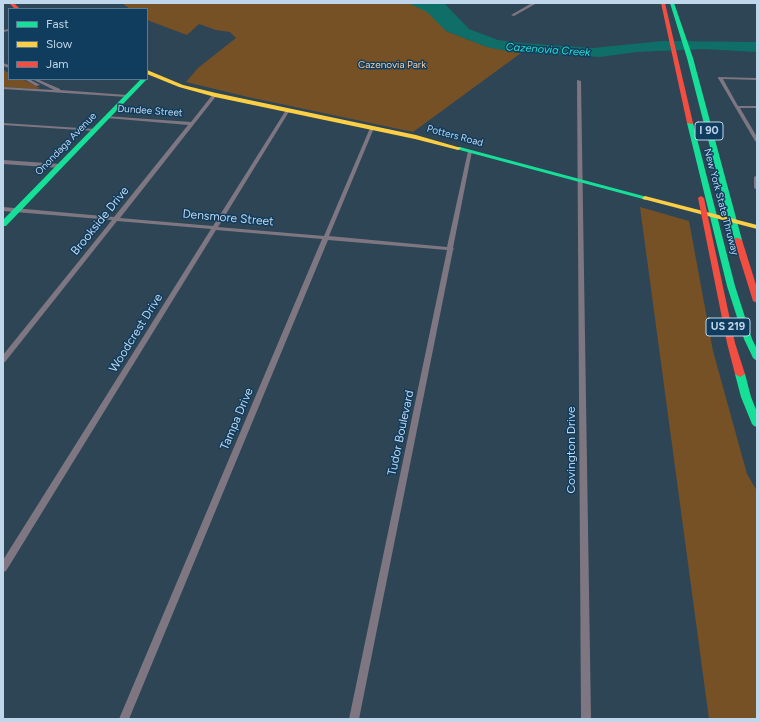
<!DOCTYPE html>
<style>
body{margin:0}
#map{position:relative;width:760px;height:722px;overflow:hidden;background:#2e4556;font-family:Figtree,sans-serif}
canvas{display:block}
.frame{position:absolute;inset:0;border:4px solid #c0d6eb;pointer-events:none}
.legend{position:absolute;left:8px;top:8px;width:140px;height:72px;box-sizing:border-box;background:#103c5d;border:1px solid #567a96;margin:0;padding:5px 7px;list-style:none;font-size:12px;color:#c0d6eb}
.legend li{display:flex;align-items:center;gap:8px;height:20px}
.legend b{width:20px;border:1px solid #567a96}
</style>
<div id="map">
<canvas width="760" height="722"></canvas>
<div class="frame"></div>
<ul class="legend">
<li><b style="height:5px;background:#16e098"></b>Fast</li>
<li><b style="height:5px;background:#ffcf43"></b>Slow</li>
<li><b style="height:5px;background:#f24e42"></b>Jam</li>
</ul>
</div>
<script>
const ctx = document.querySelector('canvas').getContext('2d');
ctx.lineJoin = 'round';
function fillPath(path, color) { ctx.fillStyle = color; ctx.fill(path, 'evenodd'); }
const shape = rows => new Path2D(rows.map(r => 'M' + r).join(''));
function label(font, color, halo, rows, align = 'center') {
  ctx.font = font + ' Figtree,sans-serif'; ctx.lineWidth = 3; ctx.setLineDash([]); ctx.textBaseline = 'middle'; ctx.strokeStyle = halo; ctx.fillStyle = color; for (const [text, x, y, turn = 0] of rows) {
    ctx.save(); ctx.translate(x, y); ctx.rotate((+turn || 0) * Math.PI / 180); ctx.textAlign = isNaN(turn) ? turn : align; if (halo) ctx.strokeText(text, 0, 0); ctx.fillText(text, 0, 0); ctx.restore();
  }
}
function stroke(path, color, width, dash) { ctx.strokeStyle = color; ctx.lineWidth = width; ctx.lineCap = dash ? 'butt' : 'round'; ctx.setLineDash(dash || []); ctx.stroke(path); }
fillPath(shape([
 [122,3,415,3,427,9,446,31,487,47,521,53,413,132,248,97,186,82,198,68,236,38,230,32,216,30,199,24,187,35,147,20,147,9,130,9],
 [3,70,9,73,9,79,22,79,40,88,36,89,3,87],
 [640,207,689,221,713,351,747,474,757,491,757,719,709,719]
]), '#775126');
fillPath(shape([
 [408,3,444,3,469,29,498,40,521,43,593,48,663,41,757,42,757,52,703,49,637,52,600,57,512,52,487,47,446,31,427,12]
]), '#0f6e67');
fillPath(shape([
 [532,3,537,3,514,16,511,15,532,3],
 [9,29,9,31,3,32,3,30,9,29],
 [3,63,9,65,9,68,3,66,3,63],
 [718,77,757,78,757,80,723,79,738,106,757,106,757,108,740,108,757,137,757,142,755,141,718,78,718,77],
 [24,79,29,79,40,85,36,86,24,79],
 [32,79,37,79,60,89,60,90,127,95,129,96,127,97,3,89,3,87,54,90,32,79],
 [577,80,581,81,591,719,581,719,577,80],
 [213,94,217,95,120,218,213,226,286,110,288,109,290,110,218,227,324,236,370,128,372,127,374,128,329,236,447,247,468,151,470,150,472,151,453,248,454,249,453,250,359,719,349,719,447,250,328,240,129,719,119,719,322,239,216,230,6,571,3,572,3,560,211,229,117,221,5,362,3,362,3,355,112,220,3,211,3,207,114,217,188,125,107,118,105,118,105,116,191,122,213,94],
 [3,123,95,129,97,130,95,131,3,125,3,123],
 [3,160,60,164,63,166,60,168,3,164,3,160],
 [757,175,757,190,754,188,754,177,757,175]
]), '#7e7680');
fillPath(shape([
 [670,3,674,3,693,58,742,240,741,242,738,242,734,240,687,58,670,3],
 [141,79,147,79,6,226,3,226,3,220,141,79],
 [688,122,693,123,735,286,752,339,757,349,757,361,753,358,744,339,727,286,687,123,688,122],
 [456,147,460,147,647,197,648,198,645,200,643,199,456,149,456,147],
 [740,371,745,374,751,397,757,412,757,427,754,426,752,424,741,397,735,374,740,371]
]), '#16e098');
fillPath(shape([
 [147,70,183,85,216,93,416,135,461,148,458,150,415,139,215,97,179,87,147,74,147,70],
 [645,196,757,225,757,229,643,199,642,198,645,196]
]), '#ffcf43');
fillPath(shape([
 [9,3,14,3,20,9,15,9,9,3],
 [661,3,665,3,693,123,692,124,687,123,661,3],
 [701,196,704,198,735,343,745,374,740,377,735,374,727,343,698,198,701,196],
 [735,238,738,238,742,240,757,288,757,303,753,301,734,240,735,238]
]), '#f24e42');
label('10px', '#f4cca5', '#103c5d', [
 ["Cazenovia Park",392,65]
]);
label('10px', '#c0d6eb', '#103c5d', [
 ["Dundee Street",150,111,4],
 ["Potters Road",455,136,15],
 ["Onondaga Avenue",66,144,-46],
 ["New York State Thruway",721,202,75]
]);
label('italic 11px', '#2bdfcf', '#103c5d', [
 ["Cazenovia Creek",548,50,4]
]);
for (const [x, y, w] of [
 [709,131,28],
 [728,327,44]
]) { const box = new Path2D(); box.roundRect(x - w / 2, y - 9, w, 18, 3); ctx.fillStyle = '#103c5d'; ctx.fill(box); stroke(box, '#c0d6eb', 1); }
label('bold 11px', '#c0d6eb', null, [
 ["I 90",709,131],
 ["US 219",728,327]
]);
label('12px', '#c0d6eb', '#103c5d', [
 ["Densmore Street",228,218,5],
 ["Brookside Drive",100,221,-51],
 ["Woodcrest Drive",136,333,-58],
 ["Tampa Drive",237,419,-67],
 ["Tudor Boulevard",401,433,-78],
 ["Covington Drive",571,450,-90]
]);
</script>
